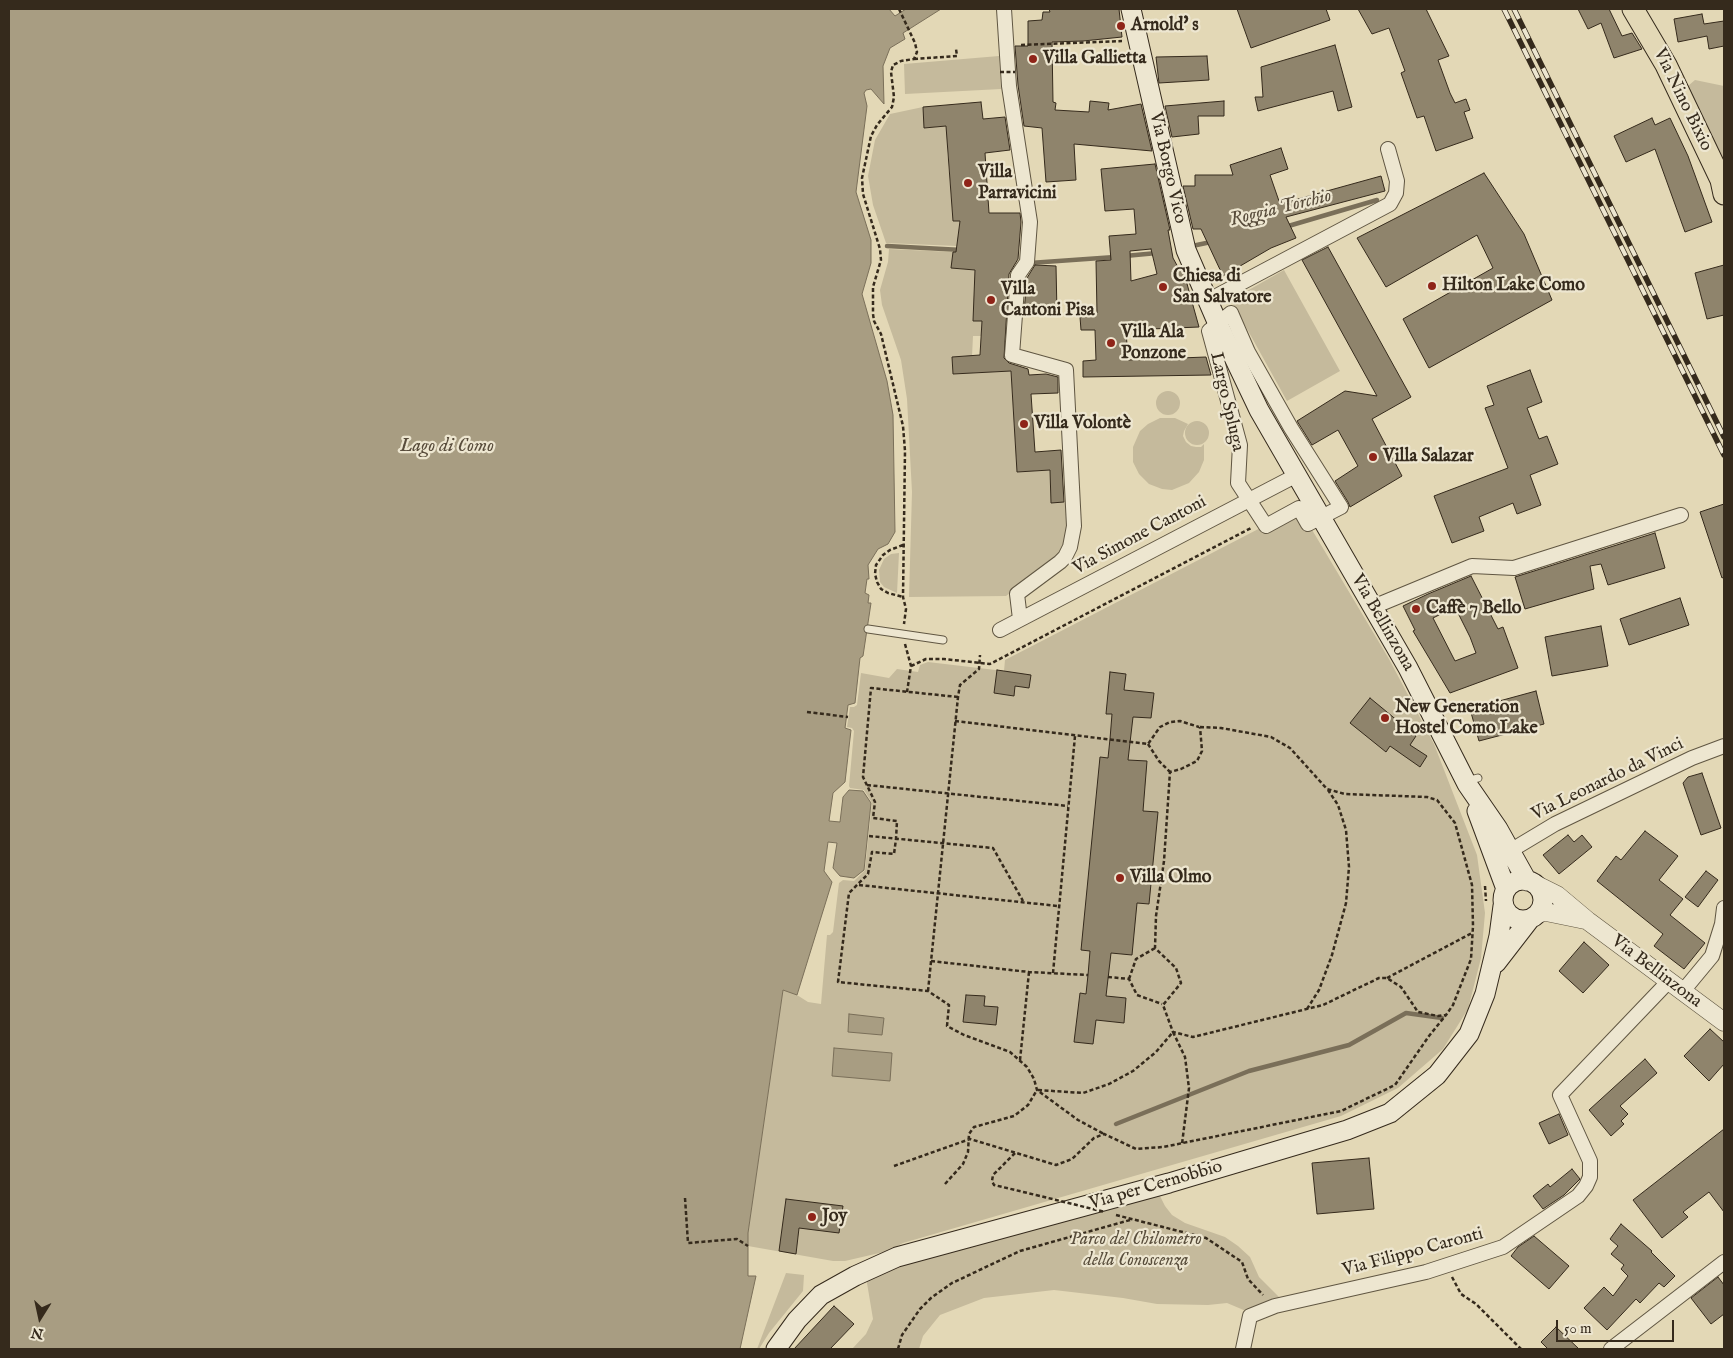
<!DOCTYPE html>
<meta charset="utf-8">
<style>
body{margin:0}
#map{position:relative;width:1733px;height:1358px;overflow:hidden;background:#e3d8b6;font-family:"IM FELL English",serif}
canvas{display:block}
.frame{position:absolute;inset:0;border:10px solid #352a1c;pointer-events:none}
.north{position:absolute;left:15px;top:1293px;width:50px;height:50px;-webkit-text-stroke:4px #ede6d0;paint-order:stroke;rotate:190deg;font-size:14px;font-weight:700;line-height:20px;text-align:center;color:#352a1c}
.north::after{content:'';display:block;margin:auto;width:18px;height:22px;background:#352a1c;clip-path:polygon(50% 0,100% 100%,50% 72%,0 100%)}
.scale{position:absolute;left:1556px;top:1320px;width:118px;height:22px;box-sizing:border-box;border:2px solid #352a1c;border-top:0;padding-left:6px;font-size:15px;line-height:18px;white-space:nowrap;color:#352a1c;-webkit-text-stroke:4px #ede6d0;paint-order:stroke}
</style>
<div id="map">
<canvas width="1733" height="1358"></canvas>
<div class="frame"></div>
<div class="north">N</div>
<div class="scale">50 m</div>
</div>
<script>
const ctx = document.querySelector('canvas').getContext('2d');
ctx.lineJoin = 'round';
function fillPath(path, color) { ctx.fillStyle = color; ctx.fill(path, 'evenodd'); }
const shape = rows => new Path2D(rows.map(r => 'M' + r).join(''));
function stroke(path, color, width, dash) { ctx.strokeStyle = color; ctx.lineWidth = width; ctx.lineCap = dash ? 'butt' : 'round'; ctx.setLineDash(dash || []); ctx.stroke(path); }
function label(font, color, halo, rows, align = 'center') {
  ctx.font = font + ' "IM FELL English",serif'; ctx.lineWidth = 4.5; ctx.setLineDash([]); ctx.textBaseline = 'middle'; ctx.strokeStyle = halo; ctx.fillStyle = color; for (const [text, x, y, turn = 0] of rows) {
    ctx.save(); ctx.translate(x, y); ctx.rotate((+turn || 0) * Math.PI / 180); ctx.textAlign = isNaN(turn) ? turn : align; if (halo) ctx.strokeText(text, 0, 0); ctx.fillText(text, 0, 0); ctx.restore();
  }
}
fillPath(shape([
 [999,56,1001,89,905,94,904,64],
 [1695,80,1724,86,1724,166,1688,86],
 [923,107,925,128,968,124,947,148,953,221,970,220,957,246,886,243,873,205,868,176,875,140,890,114],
 [889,249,953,252,951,268,984,271,975,279,973,321,982,321,981,336,973,336,972,356,952,357,953,374,1011,371,1017,472,1050,470,1051,502,1067,502,1068,539,1057,558,1006,596,909,597,912,492,907,399,901,360,882,305,880,290,888,262],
 [1284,270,1340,371,1287,401,1231,300],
 '1156 403a12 12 0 1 1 24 0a12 12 0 1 1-24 0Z',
 [1160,418,1175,418,1188,424,1184,431,1183,436,1186,442,1191,446,1196,447,1201,447,1204,444,1204,460,1199,472,1189,483,1172,490,1162,489,1149,484,1139,474,1133,462,1133,447,1140,431,1148,424],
 '1185 433a12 12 0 1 1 24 0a12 12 0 1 1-24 0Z',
 [1299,508,1389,659,1434,744,1477,855,1485,913,1481,958,1468,1009,1443,1049,1398,1088,1341,1116,903,1243,888,1251,845,1261,833,1261,748,1246,748,1233,783,990,797,995,808,1002,821,1004,827,935,830,935,833,932,839,883,843,880,854,881,865,870,872,803,864,790,850,788,849,786,854,731,852,728,847,727,850,707,854,707,857,705,861,673,889,678,897,669,918,672,920,665,928,662,1004,671,1005,660],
 [899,553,897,593,884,587,880,582,879,570,884,559,891,554],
 [1158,1192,1165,1206,1172,1215,1185,1223,1225,1237,1238,1246,1250,1257,1259,1277,1281,1299,1246,1311,1227,1303,1208,1305,1157,1304,1123,1298,1054,1290,984,1298,940,1315,923,1336,919,1349,852,1349,866,1334,873,1319,866,1277,898,1263],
 [786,1273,804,1275,803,1291,769,1333,759,1349,757,1349]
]), '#c5ba9c');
const water = shape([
 [9,9,889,9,895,16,906,9,941,9,903,33,905,39,890,48,883,66,884,104,871,89,866,90,864,93,867,106,856,192,871,240,871,263,862,294,887,381,893,415,895,532,888,544,878,549,868,565,869,579,867,579,865,593,869,595,868,603,871,603,863,656,860,658,855,703,848,705,845,728,851,730,845,782,833,793,829,821,840,822,843,797,849,790,863,791,871,803,864,870,854,878,840,876,833,868,837,843,828,842,824,871,832,882,797,995,783,990,748,1233,748,1276,756,1276,740,1349,9,1349,9,9],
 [849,1014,884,1018,882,1035,848,1032,849,1014],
 [834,1048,892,1053,890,1081,832,1076,834,1048]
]);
fillPath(water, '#a89d82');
stroke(water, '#7a6f59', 1);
stroke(shape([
 [1285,227,1377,200],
 [887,246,962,250],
 [1192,246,1211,242],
 [1125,256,1157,253],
 [1030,263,1115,257],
 [1116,1124,1249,1071,1349,1045,1406,1013,1442,1018]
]), '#7a6f59', 4.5);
const building = shape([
 [1049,9,1119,9,1122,37,1083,41,1052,42,1053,102,1056,103,1055,110,1089,112,1090,101,1109,103,1108,110,1141,104,1152,151,1074,144,1076,180,1046,182,1042,128,1024,126,1018,85,1015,46,1028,46,1028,21,1042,20,1043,12,1050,12,1049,9],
 [1237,9,1326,9,1330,20,1251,48,1237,9],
 [1358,9,1426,9,1449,56,1438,60,1450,93,1455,103,1466,99,1470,110,1464,112,1473,138,1436,151,1424,116,1417,118,1401,73,1405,71,1389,28,1372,34,1358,9],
 [1578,9,1609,9,1622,36,1632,33,1642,49,1614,58,1601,23,1588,29,1578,9],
 [1702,14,1704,24,1724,21,1724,46,1709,49,1707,36,1678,42,1674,19,1702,14],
 [1335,45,1352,107,1338,111,1333,91,1258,111,1255,97,1263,97,1261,67,1335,45],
 [1207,56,1209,80,1159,83,1156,57,1207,56],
 [1224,101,1224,116,1198,116,1199,134,1172,137,1165,106,1224,101],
 [981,102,983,119,1005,117,1010,150,985,153,989,213,1020,213,1021,222,1018,259,1009,274,1004,358,1009,363,1028,369,1029,375,1046,374,1058,377,1058,393,1031,394,1035,452,1061,450,1064,502,1051,503,1050,470,1017,472,1011,371,953,374,952,357,980,355,982,321,973,321,975,270,951,268,953,252,956,252,960,221,953,221,946,126,924,128,923,107,981,102],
 [1652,118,1655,125,1670,118,1688,156,1712,222,1685,232,1655,149,1626,162,1614,136,1652,118],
 [1281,148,1288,169,1270,175,1280,204,1381,176,1385,191,1286,217,1296,238,1271,248,1223,276,1201,229,1193,229,1183,186,1195,186,1195,175,1233,175,1230,165,1281,148],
 [1155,164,1170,230,1168,230,1173,258,1179,269,1182,269,1184,273,1199,327,1126,330,1128,360,1206,357,1211,375,1083,377,1083,361,1096,360,1095,330,1081,330,1080,317,1097,313,1096,261,1111,260,1109,236,1136,234,1134,209,1105,211,1101,169,1155,164],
 [1151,249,1157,274,1131,281,1130,251,1151,249],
 [1484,173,1524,234,1552,300,1429,368,1403,319,1493,268,1477,235,1386,287,1357,238,1484,173],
 [1328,247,1411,397,1372,419,1402,476,1350,507,1348,502,1335,481,1358,466,1338,430,1312,445,1297,421,1345,391,1377,396,1302,260,1328,247],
 [1035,265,1056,266,1057,313,1024,312,1027,278,1035,265],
 [1724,265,1724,315,1707,319,1695,273,1724,265],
 [1530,370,1542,402,1527,408,1539,439,1547,436,1558,464,1530,475,1541,505,1517,514,1513,503,1479,517,1484,531,1452,543,1434,496,1508,468,1485,408,1494,405,1487,386,1530,370],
 [1724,504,1724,577,1722,578,1700,512,1724,504],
 [1655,533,1665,568,1608,585,1601,564,1590,566,1594,589,1525,609,1515,577,1655,533],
 [1471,576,1498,629,1503,627,1518,668,1450,693,1413,631,1415,630,1403,606,1428,594,1471,576],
 [1455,607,1470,637,1476,653,1455,661,1433,618,1455,607],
 [1680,598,1689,625,1629,645,1620,619,1680,598],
 [1601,626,1608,666,1552,676,1545,637,1601,626],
 [997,670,1031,675,1029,688,1015,686,1014,696,994,693,997,670],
 [1110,672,1126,674,1124,690,1154,693,1151,718,1133,717,1128,760,1147,761,1143,811,1158,812,1149,904,1137,903,1132,955,1111,953,1106,996,1126,998,1124,1023,1096,1020,1093,1044,1074,1042,1080,993,1086,994,1088,975,1090,951,1081,950,1100,757,1108,758,1110,739,1112,714,1106,714,1110,672],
 [1536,691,1544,724,1479,741,1470,709,1536,691],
 [1370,698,1416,736,1410,745,1427,756,1420,767,1390,746,1386,752,1350,723,1370,698],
 [1702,773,1721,828,1701,835,1683,783,1688,777,1702,773],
 [1645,831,1678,856,1659,880,1683,899,1670,915,1705,943,1684,969,1654,946,1663,934,1597,881,1616,856,1621,860,1645,831],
 [1568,835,1574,842,1582,835,1592,847,1559,874,1543,855,1568,835],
 [1706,871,1718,880,1698,907,1685,897,1706,871],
 [1584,942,1609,965,1583,993,1559,971,1584,942],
 [966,995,985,996,984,1006,998,1007,996,1025,963,1022,966,995],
 [1710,1029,1724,1042,1724,1064,1709,1081,1684,1056,1710,1029],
 [1645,1059,1657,1073,1620,1106,1628,1114,1621,1121,1624,1124,1611,1136,1589,1110,1645,1059],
 [1559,1114,1568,1135,1549,1144,1539,1123,1559,1114],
 [1724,1129,1724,1212,1709,1192,1683,1212,1688,1217,1662,1238,1633,1200,1724,1129],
 [1369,1158,1374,1209,1317,1214,1312,1163,1369,1158],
 [1572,1169,1580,1179,1564,1195,1543,1209,1533,1196,1548,1184,1550,1187,1572,1169],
 [786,1199,843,1206,839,1233,799,1228,796,1254,779,1251,786,1199],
 [1621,1224,1652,1251,1651,1252,1675,1276,1664,1287,1659,1283,1640,1303,1636,1299,1607,1330,1584,1308,1604,1287,1613,1296,1628,1276,1621,1269,1624,1265,1611,1254,1618,1246,1610,1239,1621,1224],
 [1534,1236,1569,1266,1549,1289,1511,1256,1518,1247,1534,1236],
 [1718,1277,1724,1285,1724,1314,1711,1324,1691,1298,1718,1277],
 [834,1306,854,1324,830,1349,794,1349,834,1306],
 [1556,1327,1579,1349,1548,1349,1541,1342,1556,1327]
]);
fillPath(building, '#8f846c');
stroke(building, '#352a1c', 1);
const service = shape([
 [868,629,943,640],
 [1466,781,1478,778]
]);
const minor = shape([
 [1004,9,1009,86,1030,222,1027,262,1018,275,1012,355,1066,370,1074,526,1070,547,1065,557,1060,562,1017,594,1020,619],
 [1209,300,1390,204,1396,193,1397,181,1388,149],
 [1231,313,1248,352,1291,428,1341,507,1308,524,1299,508,1266,526,1238,483,1240,445,1209,331,1231,313],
 [1373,607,1472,566,1514,568,1681,515],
 [1000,630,1297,475],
 [1510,851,1555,824,1692,758,1724,746],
 [1683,991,1712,956,1722,924,1724,908],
 [1243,1349,1250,1316,1275,1306,1426,1272,1503,1247,1578,1196,1586,1186,1590,1177,1590,1161,1560,1095,1669,981],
 [1611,1349,1724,1262]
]);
const tertiary = shape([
 [1533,883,1557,895,1588,921,1724,1022],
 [1539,913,1546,912,1585,920]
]);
const secondary = shape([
 [1131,9,1186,250,1218,324,1259,410,1408,668,1467,784,1498,829,1527,881],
 [1477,811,1506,889],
 '1503 900a20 20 0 1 1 40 0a20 20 0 1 1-40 0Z',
 [1496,963,1530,919],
 [776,1349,797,1320,821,1295,855,1276,897,1257,1169,1183,1347,1130,1390,1113,1437,1075,1469,1034,1485,994,1499,936,1503,906]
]);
const primary = shape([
 [1633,9,1666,65,1721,180,1724,194]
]);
stroke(service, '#605642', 9);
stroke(minor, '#605642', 16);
stroke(tertiary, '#605642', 19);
stroke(secondary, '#352a1c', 21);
stroke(primary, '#352a1c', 23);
stroke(shape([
 [899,9,915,43,917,52,914,59,901,61,893,65,891,72,894,97,892,107,877,125,871,136,862,178,863,194,880,249,881,260,873,287,873,314,874,321,881,334,903,426,905,451,903,597,906,609,904,624],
 [1021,45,1122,41],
 [914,59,957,56,956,49],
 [903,545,890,550,883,555,876,565,875,574,877,582,881,589,888,593,903,597],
 [905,644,911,666,907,692],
 [911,666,926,659,944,659,990,664,1251,528],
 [958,697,871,688,863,777,875,802,873,818,897,821,896,839,894,854,872,852,868,874,849,893,838,982,928,991,949,1005,947,1026,964,1035,1010,1052,1027,1067,1034,1079,1037,1090,1078,1120,1104,1134],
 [807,712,848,717],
 [955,721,1148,744,1160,727,1170,722,1180,721,1199,727],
 [1200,727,1221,728,1271,737,1290,748,1327,789,1345,794,1427,797,1437,800,1455,823,1472,885,1473,926,1471,959,1453,1005,1446,1015,1438,1016,1418,1012,1401,987,1387,978,1379,978,1323,1005,1193,1037,1173,1032,1163,1005,1181,983,1176,968,1155,948,1156,916,1164,861,1170,772,1181,769,1197,761,1202,751,1200,727],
 [1148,744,1159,761,1170,772],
 [867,785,1068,806],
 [869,836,993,848,1023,901],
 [859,885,1058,906],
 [1485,886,1486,901],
 [931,961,1029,972,1088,975],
 [1053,973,1075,736],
 [1108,977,1129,979,1137,995,1162,1004],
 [1387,978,1472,933],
 [1129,979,1136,959,1155,948],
 [928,991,958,697,960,685,979,669,980,655],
 [1307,1009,1319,990,1332,955,1346,903,1349,867,1346,830,1338,805,1328,790],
 [1020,1060,1029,972],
 [1038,1090,1083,1093,1109,1084,1133,1071,1156,1052,1173,1032,1185,1057,1189,1088,1182,1144],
 [1015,1153,993,1175,992,1181,994,1185,1036,1195],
 [894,1166,970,1139,1056,1165,1072,1159,1094,1138,1104,1134,1136,1149,1163,1147,1341,1111,1395,1085,1429,1036,1446,1015],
 [945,1184,963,1164,968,1152,969,1134,974,1127,1014,1116,1028,1105,1037,1090],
 [685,1198,688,1243,737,1239,748,1246],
 [1116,1215,1206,1238,1242,1262,1248,1279,1263,1295],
 [1452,1277,1461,1294,1476,1304,1521,1349],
 [898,1349,902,1335,920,1309,931,1298,952,1283,1020,1251,1130,1220]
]), '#352a1c', 2.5, [4, 2.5]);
stroke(service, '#ede6d0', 7);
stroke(minor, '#ede6d0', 14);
stroke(tertiary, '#ede6d0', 18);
stroke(secondary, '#ede6d0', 19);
stroke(primary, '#e3d8b6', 21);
const rail = shape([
 [1504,9,1724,455],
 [1514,9,1724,437]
]);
stroke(rail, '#352a1c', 5.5);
stroke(rail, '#ede6d0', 4, [11]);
stroke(shape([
 [1000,72,1015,72],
 [1036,1195,1105,1212]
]), '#352a1c', 2.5, [4, 2.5]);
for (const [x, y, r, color] of [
 [1121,26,5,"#8f2418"],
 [1033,59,5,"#8f2418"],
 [968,183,5,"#8f2418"],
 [1432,286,5,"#8f2418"],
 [1163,287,5,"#8f2418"],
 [991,300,5,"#8f2418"],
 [1111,343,5,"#8f2418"],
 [1024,424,5,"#8f2418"],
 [1373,457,5,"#8f2418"],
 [1416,609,5,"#8f2418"],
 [1385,718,5,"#8f2418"],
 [1120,878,5,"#8f2418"],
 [812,1217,5,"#8f2418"]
]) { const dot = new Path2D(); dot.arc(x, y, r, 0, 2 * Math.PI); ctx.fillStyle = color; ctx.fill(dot); stroke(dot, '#ede6d0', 2); }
label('bold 18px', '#352a1c', '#ede6d0', [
 ["Arnold' s",1131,26],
 ["Villa Gallietta",1043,59],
 ["Villa",978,173],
 ["Parravicini",978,194],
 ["Chiesa di",1173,277],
 ["San Salvatore",1173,298],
 ["Hilton Lake Como",1442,286],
 ["Villa",1001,290],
 ["Cantoni Pisa",1001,311],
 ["Villa Ala",1121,333],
 ["Ponzone",1121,354],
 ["Villa Volontè",1034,424],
 ["Villa Salazar",1383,457],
 ["Caffè 7 Bello",1426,609],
 ["New Generation",1395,708],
 ["Hostel Como Lake",1395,729],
 ["Villa Olmo",1130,878],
 ["Joy",822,1217]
], 'left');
label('18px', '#352a1c', '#ede6d0', [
 ["Via Nino Bixio",1682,100,64],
 ["Via Borgo Vico",1167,168,77],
 ["Largo Spluga",1226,402,77],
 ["Via Simone Cantoni",1140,536,-28],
 ["Via Bellinzona",1382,623,60],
 ["Via Leonardo da Vinci",1608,780,-26],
 ["Via Bellinzona",1656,972,37],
 ["Via per Cernobbio",1156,1186,-16],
 ["Via Filippo Caronti",1413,1253,-15]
]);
label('italic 18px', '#594e3c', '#ede6d0', [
 ["Parco del Chilometro",1136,1240],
 ["della Conoscenza",1136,1261]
]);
label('italic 19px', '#584c3b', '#ede6d0', [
 ["Roggia Torchio",1281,209,-14],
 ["Lago di Como",447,447]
]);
</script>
